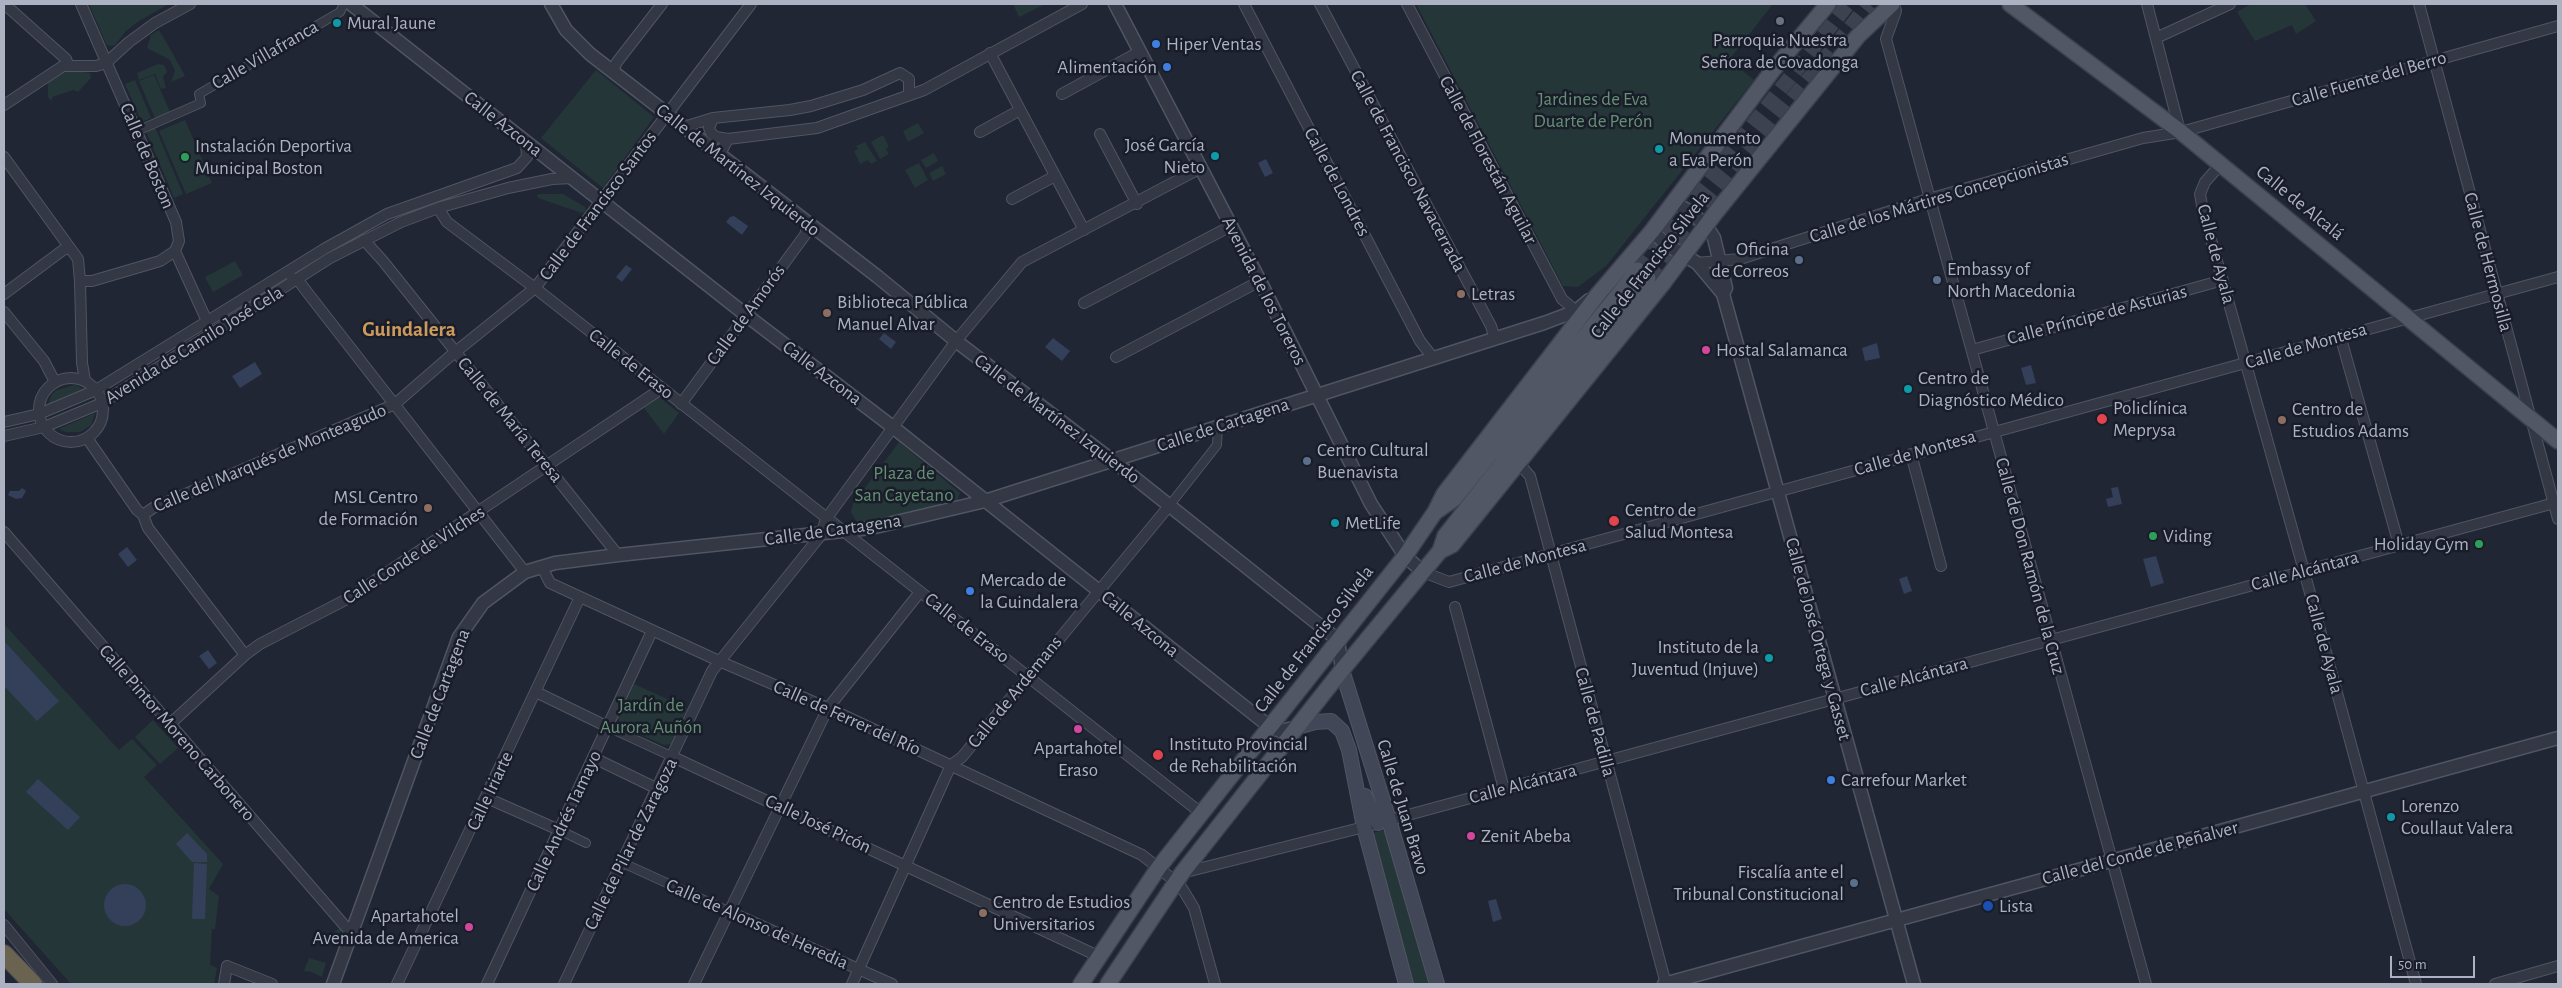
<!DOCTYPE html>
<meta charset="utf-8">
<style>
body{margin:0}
#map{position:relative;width:2562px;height:988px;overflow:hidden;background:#202633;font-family:"Alegreya Sans",sans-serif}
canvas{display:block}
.frame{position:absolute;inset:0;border:5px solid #adb2c2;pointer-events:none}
.scale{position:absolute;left:2390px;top:956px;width:85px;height:22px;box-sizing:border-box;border:2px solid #adb2c2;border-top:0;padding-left:6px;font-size:15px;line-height:18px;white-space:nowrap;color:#adb2c2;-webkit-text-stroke:4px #191d29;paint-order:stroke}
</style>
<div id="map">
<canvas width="2562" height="988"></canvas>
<div class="frame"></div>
<div class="scale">50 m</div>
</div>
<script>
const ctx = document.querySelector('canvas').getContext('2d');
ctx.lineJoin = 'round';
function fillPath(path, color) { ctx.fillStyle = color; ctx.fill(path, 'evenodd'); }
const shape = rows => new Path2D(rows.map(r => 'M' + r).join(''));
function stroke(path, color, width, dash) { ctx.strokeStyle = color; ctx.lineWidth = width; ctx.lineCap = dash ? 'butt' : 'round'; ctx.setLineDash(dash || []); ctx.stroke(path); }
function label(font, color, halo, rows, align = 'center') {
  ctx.font = font + ' "Alegreya Sans",sans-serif'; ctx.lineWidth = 5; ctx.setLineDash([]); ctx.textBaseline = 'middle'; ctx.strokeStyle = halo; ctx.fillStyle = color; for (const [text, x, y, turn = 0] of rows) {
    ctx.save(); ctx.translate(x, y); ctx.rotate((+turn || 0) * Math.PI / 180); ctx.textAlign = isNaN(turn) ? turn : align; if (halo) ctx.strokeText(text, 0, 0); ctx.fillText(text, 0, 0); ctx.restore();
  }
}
fillPath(shape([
 [89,4,169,4,139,21,126,31,115,45,110,46,106,44],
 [1013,4,1046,4,1019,17],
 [1416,4,1773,4,1729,60,1754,80,1606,266,1578,287,1563,286],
 [2251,4,2305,4,2316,21,2296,34,2292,25,2255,41,2237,12],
 [159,30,173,54,185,76,171,82,175,71,170,60,147,48,151,35],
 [158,64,164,65,167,72,163,77,166,88,161,89,155,74,139,80,137,73],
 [70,70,90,73,91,78,78,92,73,90,52,97,52,101,48,97,48,79,57,73],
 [596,70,654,117,603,188,541,138],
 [154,75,170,112,155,118,139,81],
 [135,80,151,118,142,122,125,84],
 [185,120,212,183,186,194,159,131],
 [918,123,924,133,908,142,903,131],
 [155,127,183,194,174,198,146,131],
 [883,135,889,147,886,149,889,154,880,159,871,142],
 [865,142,877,161,871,164,868,160,860,164,854,151,858,149,856,146],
 [934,153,938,161,926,168,921,160],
 [919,163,928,180,915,188,905,170],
 [942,166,946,174,933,181,929,173],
 [539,194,563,194,585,207,586,211,582,213,538,198,537,195],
 [235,261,243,275,213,292,205,277],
 [75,385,84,389,48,404,52,394,57,390],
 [659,397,679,413,664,434,644,408],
 [95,413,91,425,80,432,66,432,59,429],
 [899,442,960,493,957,501,864,522,856,521,851,512,853,504],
 [4,624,119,750,132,739,157,765,144,777,223,864,209,889,219,896,215,929,212,929,210,965,217,968,214,984,71,984,4,909],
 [634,684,687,708,671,744,664,745,621,726,618,718],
 [153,720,178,748,160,764,135,737],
 [1384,830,1388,834,1429,984,1411,984,1373,833],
 [340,928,341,930,335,946,322,940],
 [309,958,326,963,322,977,312,972,304,971]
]), '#253639');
fillPath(shape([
 [1266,159,1273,173,1265,177,1258,163],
 [734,216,748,226,742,235,726,222,730,217],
 [626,265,632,269,622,282,616,277],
 [884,333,896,342,891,349,879,339],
 [1053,338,1070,351,1062,361,1045,347],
 [1877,343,1880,358,1865,361,1862,348],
 [255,362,262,374,240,388,232,376],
 [2031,365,2036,383,2026,385,2021,368],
 [2118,487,2122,504,2108,507,2106,499,2113,497,2111,488],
 [22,488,26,491,22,498,16,499,8,495,10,491,19,491],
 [127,547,137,560,128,567,118,554],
 [2156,556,2164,583,2151,587,2143,559],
 [1907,576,1912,591,1904,594,1899,579],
 [4,641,59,701,37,721,4,686],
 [208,650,217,663,209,669,199,656],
 [38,779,80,817,68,830,26,792],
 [187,833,207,854,207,862,192,862,176,844],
 [194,863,207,864,205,919,192,919],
 '104 905a21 21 0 1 1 42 0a21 21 0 1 1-42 0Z',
 [1496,899,1502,919,1493,922,1488,901]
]), '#343f5a');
stroke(shape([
 [1638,270,1848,4],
 [1648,278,1869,4]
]), '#3c4250', 15, [15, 8]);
const pedestrian = shape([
 [137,131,201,103,199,94,340,12,344,4],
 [1169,506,1217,445,1218,426],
 [608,727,673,757],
 [559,830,586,843],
 [623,863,728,911]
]);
const minor = shape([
 [1244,4,1420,341,1434,359],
 [1320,4,1491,326,1495,339],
 [1407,4,1562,299,1576,311],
 [1894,4,1896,11,1886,39,2146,984],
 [2147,4,2180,131],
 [2419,4,2558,519],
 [4,6,10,9,66,59,68,64],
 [2156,38,2230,4],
 [990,53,1084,230],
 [612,72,617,62,662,4],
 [1062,94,1139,52],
 [4,105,63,66,96,66,106,63,129,42,155,23,190,4],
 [713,118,709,128,711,133,716,137,728,139],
 [684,127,713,118,790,110,811,106,863,90,900,73,909,79,909,95],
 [980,132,1020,110],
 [1100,134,1137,204],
 [720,154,728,139,817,128,924,90,1082,4],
 [4,157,78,259,80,281,82,363,85,380],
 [2220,165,2205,182,2200,194,2203,211,2304,571,2416,984],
 [1012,199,1055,176],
 [441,207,440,211,447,222,535,288,1201,813],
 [364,240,383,261,618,555],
 [175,251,206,319,207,324],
 [1697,263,1740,259,1925,200,2143,138,2181,132,2558,26],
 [292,278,298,280,307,292,525,572],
 [80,281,92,281,160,261,175,251,179,241,176,222,81,4],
 [4,294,63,250,69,248],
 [1084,303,1231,226],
 [4,312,44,361,55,382],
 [2340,335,2399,545],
 [1972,350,2223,280],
 [1116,357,1260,281],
 '39 410a32 32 0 1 1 64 0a32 32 0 1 1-64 0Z',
 [681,404,805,235,808,225],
 [4,422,39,414,96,390,324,249,387,214,517,168,527,157,526,142],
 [4,436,44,427,102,403,330,258,401,222,441,207,508,188,552,179,573,178],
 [87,438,137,510,143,515,148,528,245,655],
 [1911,454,1941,566],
 [1516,466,1522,467,1530,476,1666,984],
 [143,515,153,508,395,404,448,358,535,288,751,4],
 [4,532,351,933],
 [542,567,550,583,719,661,828,708,1142,855,1180,885,1194,908,1215,984],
 [1423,572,1449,582,2558,277],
 [1455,607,1504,789],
 [536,692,608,727],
 [170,724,245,655,260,644,349,598,661,389],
 [673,757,1100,957],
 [594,758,658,789],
 [487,798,559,830],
 [1182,873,1364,827,2558,502],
 [728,911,892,984],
 [4,925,52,984],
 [224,984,227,966,272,984],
 [397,984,580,597],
 [487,984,652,631],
 [564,984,712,671,821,535,826,519,956,341,1022,262,1201,168],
 [694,984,828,708,920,592],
 [852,984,951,765,962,757,1169,506],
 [2495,984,2558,966]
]);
const tertiary = shape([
 [351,4,746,315,894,428,1270,727,1281,731,1297,727],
 [551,4,566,30,590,54,878,277,956,341,1126,471,1338,640,1342,670],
 [1115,4,1260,281,1371,504,1405,556,1423,572],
 [1674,203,1691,212,1707,227,1714,238,1726,288,1723,294],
 [1652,231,1667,245,1697,263,1723,294,1914,984],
 [333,984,459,637,483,603,525,572,555,563,618,555,871,528,985,501,1544,323,1576,311,1589,300],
 [1664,984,2558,738]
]);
const secondary = shape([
 [1342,670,1389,820,1437,984],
 [1297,727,1315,722,1331,721,1342,731,1349,750,1364,827,1406,984],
 [1365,796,1378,823]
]);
const primary = shape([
 [2010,4,2181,132,2558,441],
 [1435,512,1454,499,1638,270],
 [1440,551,1452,545,1469,524,1664,282,1716,212,1858,36,1892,4],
 [1081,984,1159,867,1405,556,1435,512,1444,494,1599,293,1652,231,1773,70,1828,4],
 [1108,984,1182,873,1342,670,1440,551,1445,536,1648,278]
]);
const motorway = shape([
 [4,954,33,984]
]);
stroke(pedestrian, '#505563', 10);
stroke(minor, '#505563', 12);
stroke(tertiary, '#505563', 15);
stroke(secondary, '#505563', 16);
stroke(primary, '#3c414e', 18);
stroke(motorway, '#3d424f', 20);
stroke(pedestrian, '#333844', 8);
stroke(minor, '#333844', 10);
stroke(tertiary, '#333844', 12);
stroke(secondary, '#414757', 14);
stroke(primary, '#515765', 15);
stroke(motorway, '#6a6350', 18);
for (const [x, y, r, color] of [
 [1780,21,5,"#6b7280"],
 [337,23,5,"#0f9aa8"],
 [1156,44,5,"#3f7fe0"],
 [1167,67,5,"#3f7fe0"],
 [1659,149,5,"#0f9aa8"],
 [1215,156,5,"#0f9aa8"],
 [185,157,5,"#2e9e5b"],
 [1799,260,5,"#5c6f8a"],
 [1937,280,5,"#5c6f8a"],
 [1461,294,5,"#8d6e63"],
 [827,313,5,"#8d6e63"],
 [1706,350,5,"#d1479c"],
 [1908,389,5,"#0f9aa8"],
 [2102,419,6,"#e0444e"],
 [2282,420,5,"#8d6e63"],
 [1307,461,5,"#5c6f8a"],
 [428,508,5,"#8d6e63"],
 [1614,521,6,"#e0444e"],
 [1335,523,5,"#0f9aa8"],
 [2153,536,5,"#2e9e5b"],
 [2479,544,5,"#2e9e5b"],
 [970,591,5,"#3f7fe0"],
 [1769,658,5,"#0f9aa8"],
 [1078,729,5,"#d1479c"],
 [1158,755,6,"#e0444e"],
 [1831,780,5,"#3f7fe0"],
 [2391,817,5,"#0f9aa8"],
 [1471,836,5,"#d1479c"],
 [1854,883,5,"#5c6f8a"],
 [1988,906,6,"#1a4fb4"],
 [983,913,5,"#8d6e63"],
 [469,927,5,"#d1479c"]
]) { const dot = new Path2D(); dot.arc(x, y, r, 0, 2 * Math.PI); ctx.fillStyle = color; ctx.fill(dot); stroke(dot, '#191d29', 2); }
label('19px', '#adb2c2', '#191d29', [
 ["Mural Jaune",347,23],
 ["Parroquia Nuestra",1780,40,"center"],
 ["Señora de Covadonga",1780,62,"center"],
 ["Hiper Ventas",1166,44],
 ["Alimentación",1157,67,"right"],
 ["Monumento",1669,138],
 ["a Eva Perón",1669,160],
 ["José García",1205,145,"right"],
 ["Nieto",1205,167,"right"],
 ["Instalación Deportiva",195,146],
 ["Municipal Boston",195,168],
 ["Oficina",1789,249,"right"],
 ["de Correos",1789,271,"right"],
 ["Embassy of",1947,269],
 ["North Macedonia",1947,291],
 ["Letras",1471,294],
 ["Biblioteca Pública",837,302],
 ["Manuel Alvar",837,324],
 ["Hostal Salamanca",1716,350],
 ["Centro de",1918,378],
 ["Diagnóstico Médico",1918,400],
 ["Policlínica",2113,408],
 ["Meprysa",2113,430],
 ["Centro de",2292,409],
 ["Estudios Adams",2292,431],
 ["Centro Cultural",1317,450],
 ["Buenavista",1317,472],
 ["MSL Centro",418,497,"right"],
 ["de Formación",418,519,"right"],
 ["Centro de",1625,510],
 ["Salud Montesa",1625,532],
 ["MetLife",1345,523],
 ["Viding",2163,536],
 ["Holiday Gym",2469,544,"right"],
 ["Mercado de",980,580],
 ["la Guindalera",980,602],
 ["Instituto de la",1759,647,"right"],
 ["Juventud (Injuve)",1759,669,"right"],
 ["Instituto Provincial",1169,744],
 ["de Rehabilitación",1169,766],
 ["Apartahotel",1078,748,"center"],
 ["Eraso",1078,770,"center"],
 ["Carrefour Market",1841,780],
 ["Lorenzo",2401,806],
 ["Coullaut Valera",2401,828],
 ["Zenit Abeba",1481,836],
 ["Fiscalía ante el",1844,872,"right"],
 ["Tribunal Constitucional",1844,894,"right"],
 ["Centro de Estudios",993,902],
 ["Universitarios",993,924],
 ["Lista",1999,906],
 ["Apartahotel",459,916,"right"],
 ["Avenida de America",459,938,"right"]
], 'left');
label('19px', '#adb2c2', '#191d29', [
 ["Calle Villafranca",265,55,-30],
 ["Calle Fuente del Berro",2369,79,-16],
 ["Calle Azcona",503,124,38],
 ["Calle de Boston",147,156,67],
 ["Calle de Florestán Aguilar",1488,160,62],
 ["Calle de Martínez Izquierdo",738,170,38],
 ["Calle de Francisco Navacerrada",1408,171,62],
 ["Calle de Londres",1337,182,62],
 ["Calle de los Mártires Concepcionistas",1939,198,-17],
 ["Calle de Alcalá",2300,203,39],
 ["Calle de Francisco Santos",598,206,-53],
 ["Calle de Ayala",2216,254,75],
 ["Calle de Hermosilla",2488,262,75],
 ["Calle de Francisco Silvela",1650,265,-52],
 ["Avenida de los Toreros",1264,291,63],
 ["Calle de Amorós",746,315,-54],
 ["Calle Príncipe de Asturias",2097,315,-15],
 ["Avenida de Camilo José Cela",194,345,-32],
 ["Calle de Montesa",2306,346,-16],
 ["Calle de Eraso",631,364,38],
 ["Calle Azcona",822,373,37],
 ["Calle de Martínez Izquierdo",1057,419,37],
 ["Calle de María Teresa",510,420,51],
 ["Calle de Cartagena",1223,425,-18],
 ["Calle de Montesa",1915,453,-16],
 ["Calle del Marqués de Monteagudo",270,458,-23],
 ["Calle de Cartagena",833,530,-8],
 ["Calle Conde de Vilches",414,555,-33],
 ["Calle de Montesa",1525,561,-15],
 ["Calle de Don Ramón de la Cruz",2030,566,75],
 ["Calle Alcántara",2305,571,-15],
 ["Calle Azcona",1140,624,39],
 ["Calle de Eraso",967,628,38],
 ["Calle de Francisco Silvela",1314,639,-52],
 ["Calle de José Ortega y Gasset",1818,639,75],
 ["Calle de Ayala",2324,644,75],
 ["Calle Alcántara",1914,677,-15],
 ["Calle de Ardemans",1015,692,-51],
 ["Calle de Cartagena",440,694,-69],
 ["Calle de Ferrer del Río",847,718,24],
 ["Calle de Padilla",1595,722,75],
 ["Calle Pintor Moreno Carbonero",177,733,49],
 ["Calle Alcántara",1523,784,-15],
 ["Calle Iriarte",490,791,-65],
 ["Calle de Juan Bravo",1403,807,73],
 ["Calle Andrés Tamayo",564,821,-65],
 ["Calle José Picón",818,824,25],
 ["Calle de Pilar de Zaragoza",631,844,-64],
 ["Calle del Conde de Peñalver",2140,853,-15],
 ["Calle de Alonso de Heredia",757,924,24]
]);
label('19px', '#669075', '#191d29', [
 ["Jardines de Eva",1593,99],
 ["Duarte de Perón",1593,121],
 ["Plaza de",904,473],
 ["San Cayetano",904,495],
 ["Jardín de",651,705],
 ["Aurora Auñón",651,727]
]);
label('bold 21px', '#cc9a5d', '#191d29', [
 ["Guindalera",409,330]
]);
</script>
